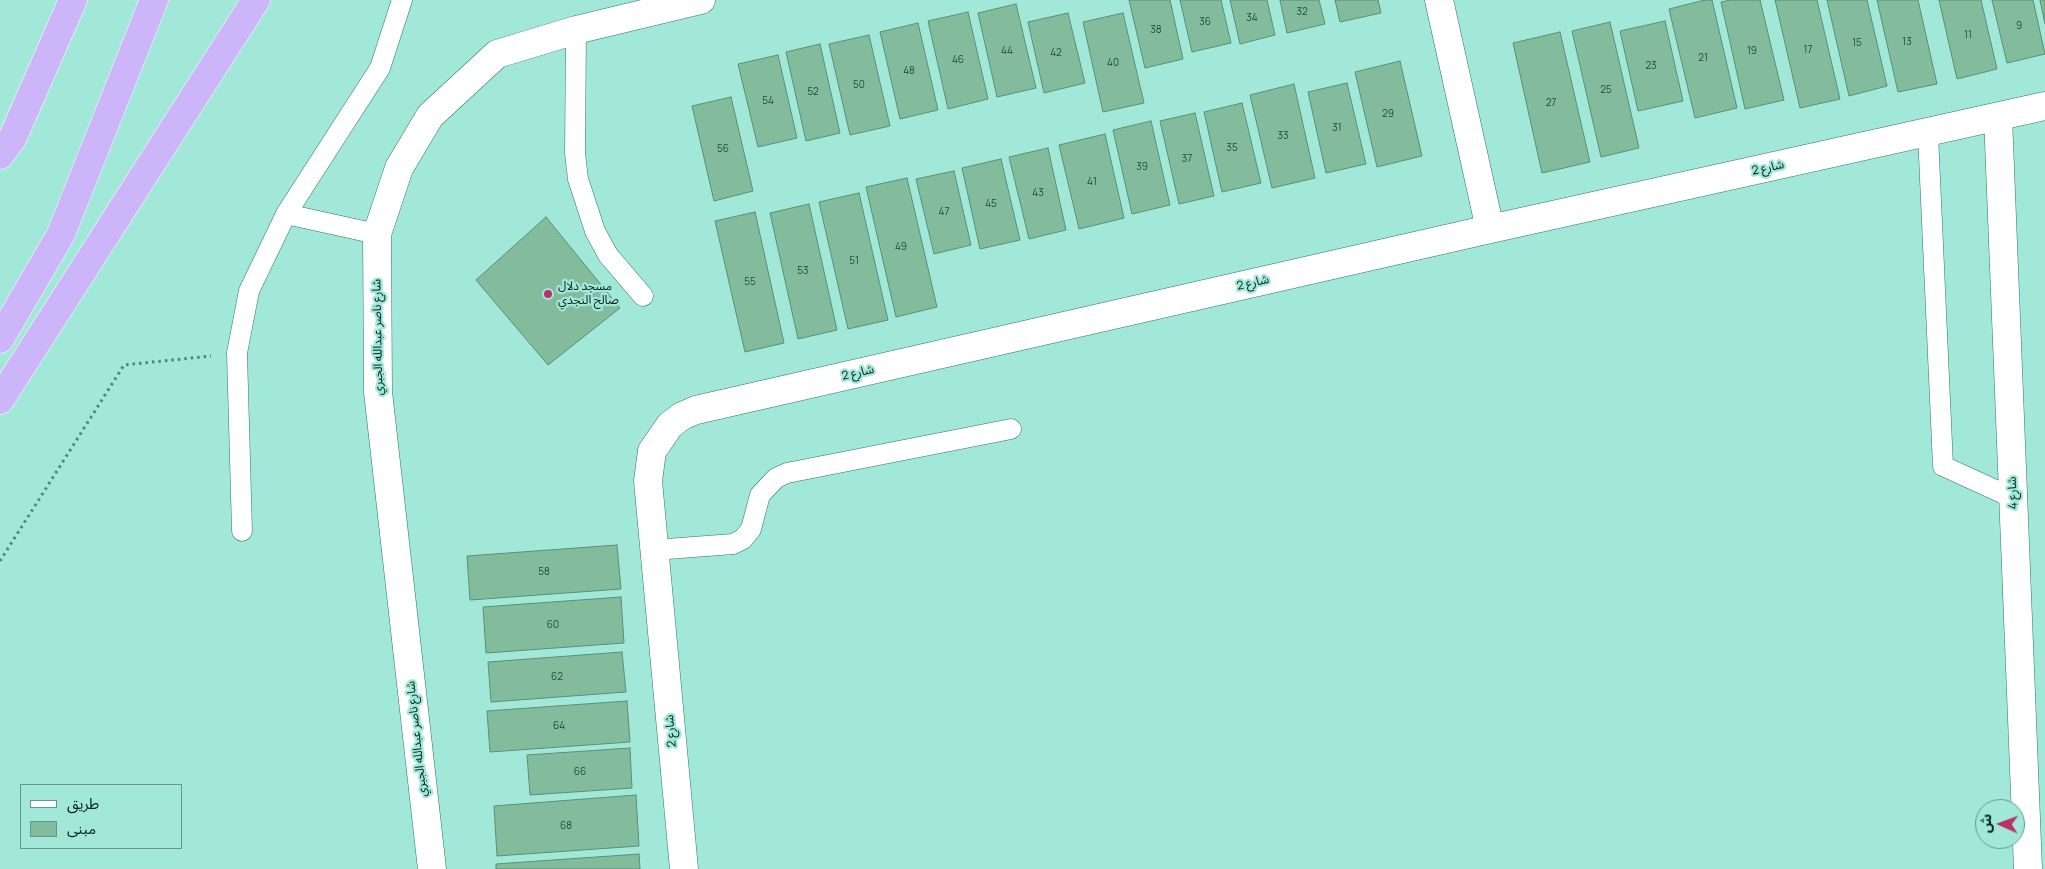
<!DOCTYPE html>
<meta charset="utf-8">
<style>
body{margin:0}
#map{position:relative;width:2045px;height:869px;overflow:hidden;background:#a1e8d9;font-family:Manrope,"Noto Sans Arabic",sans-serif}
canvas{display:block}
.legend{position:absolute;left:20px;top:784px;width:162px;height:65px;box-sizing:border-box;background:#a1e8d9;border:1px solid #62988e;margin:0;padding:6px 9px;list-style:none;font-size:15px;color:#03211d}
.legend li{display:flex;align-items:center;gap:10px;height:25px}
.legend b{width:25px;border:1px solid #62988e}
.north{position:absolute;left:1975px;top:799px;width:50px;height:50px;box-sizing:border-box;background:#a1e8d9;border:1px solid #62988e;border-radius:50%;rotate:272deg;font-size:14px;font-weight:700;line-height:20px;text-align:center;color:#03211d}
.north::after{content:'';display:block;margin:auto;width:18px;height:22px;background:#ba3069;clip-path:polygon(50% 0,100% 100%,50% 72%,0 100%)}
</style>
<div id="map">
<canvas width="2045" height="869"></canvas>
<ul class="legend">
<li><b style="height:6px;background:#fff"></b>طريق</li>
<li><b style="height:14px;background:#83bc9d"></b>مبنى</li>
</ul>
<div class="north">ش</div>
</div>
<script>
const ctx = document.querySelector('canvas').getContext('2d');
ctx.lineJoin = 'round';
function fillPath(path, color) { ctx.fillStyle = color; ctx.fill(path, 'evenodd'); }
const shape = rows => new Path2D(rows.map(r => 'M' + r).join(''));
function stroke(path, color, width, dash) { ctx.strokeStyle = color; ctx.lineWidth = width; ctx.lineCap = dash ? 'butt' : 'round'; ctx.setLineDash(dash || []); ctx.stroke(path); }
function label(font, color, halo, rows, align = 'center') {
  ctx.font = font + ' Manrope,"Noto Sans Arabic",sans-serif'; ctx.lineWidth = 4.5; ctx.setLineDash([]); ctx.textBaseline = 'middle'; ctx.strokeStyle = halo; ctx.fillStyle = color; for (const [text, x, y, turn = 0] of rows) {
    ctx.save(); ctx.translate(x, y); ctx.rotate((+turn || 0) * Math.PI / 180); ctx.textAlign = isNaN(turn) ? turn : align; if (halo) ctx.strokeText(text, 0, 0); ctx.fillText(text, 0, 0); ctx.restore();
  }
}
const building = shape([
 [1129,0,1170,0,1183,59,1145,68,1129,0],
 [1180,0,1221,0,1231,43,1192,52,1180,0],
 [1230,0,1267,0,1275,35,1240,44,1230,0],
 [1280,0,1319,0,1325,24,1287,33,1280,0],
 [1335,0,1378,0,1381,13,1340,22,1335,0],
 [1705,0,1712,0,1737,108,1695,118,1669,9,1705,0],
 [1730,0,1760,0,1784,100,1745,109,1721,2,1730,0],
 [1775,0,1817,0,1840,99,1800,108,1775,0],
 [1827,0,1867,0,1887,86,1849,96,1827,0],
 [1877,0,1918,0,1937,84,1898,92,1877,0],
 [1939,0,1981,0,1997,69,1957,79,1939,0],
 [1992,0,2033,0,2045,54,2007,63,1992,0],
 [2040,0,2045,0,2045,24,2040,0],
 [1016,4,1036,88,997,97,978,13,1016,4],
 [968,12,988,99,948,109,928,21,968,12],
 [1068,13,1085,83,1044,93,1028,22,1068,13],
 [1123,13,1144,103,1103,112,1083,22,1123,13],
 [1665,21,1683,101,1638,111,1620,31,1665,21],
 [1610,22,1639,148,1601,157,1572,31,1610,22],
 [918,23,938,110,900,119,880,32,918,23],
 [1560,32,1590,162,1542,173,1513,43,1560,32],
 [869,35,890,126,850,135,829,44,869,35],
 [820,44,840,133,806,141,786,52,820,44],
 [778,55,797,138,758,147,738,64,778,55],
 [1400,61,1422,156,1377,167,1355,72,1400,61],
 [1347,83,1366,164,1326,173,1308,92,1347,83],
 [1294,84,1315,178,1272,188,1250,95,1294,84],
 [731,97,753,191,714,201,692,106,731,97],
 [1242,103,1261,183,1222,192,1204,112,1242,103],
 [1195,113,1214,196,1179,204,1160,121,1195,113],
 [1151,121,1170,205,1132,214,1113,130,1151,121],
 [1105,134,1124,218,1079,229,1059,145,1105,134],
 [1048,148,1066,230,1029,239,1009,157,1048,148],
 [1001,159,1020,240,980,249,962,168,1001,159],
 [954,171,971,245,934,254,916,179,954,171],
 [907,178,937,307,896,317,866,187,907,178],
 [859,193,888,320,848,329,819,202,859,193],
 [809,204,837,330,798,339,770,213,809,204],
 [755,212,784,343,745,352,715,221,755,212],
 [546,217,620,308,548,365,476,280,546,217],
 [617,545,621,589,470,600,467,556,617,545],
 [621,597,624,643,486,653,483,607,621,597],
 [622,652,626,692,491,702,488,662,622,652],
 [627,701,630,742,490,752,487,711,627,701],
 [630,748,632,788,530,795,527,755,630,748],
 [636,795,639,846,497,856,494,806,636,795],
 [639,854,640,869,496,869,496,864,639,854]
]);
fillPath(building, '#83bc9d');
stroke(building, '#599073', 1);
const service = shape([
 [576,30,575,153,578,179,595,231,608,255,643,296],
 [1928,134,1943,466,2013,498],
 [286,214,377,234],
 [242,531,237,353,249,291,286,214,380,68,402,0],
 [654,550,733,544,743,539,751,529,760,495,776,478,787,473,1011,429]
]);
const minor = shape([
 [1439,0,1490,229],
 [1998,117,2028,869],
 [684,869,648,481,652,451,670,425,682,416,696,410,1490,229,2045,106]
]);
const tertiary = shape([
 [432,869,378,392,377,234,399,168,430,116,497,54,576,30,701,0]
]);
const motorway = shape([
 [0,155,13,137,73,0],
 [0,339,61,234,154,0],
 [0,400,256,0]
]);
stroke(service, '#2d7569', 21);
stroke(minor, '#2d7569', 29);
stroke(tertiary, '#2d7569', 29);
stroke(motorway, '#fff', 29);
stroke(shape([
 [0,561,124,365,211,356]
]), '#52847b', 3, [2.5, 4]);
stroke(service, '#fff', 20);
stroke(minor, '#fff', 28);
stroke(tertiary, '#fff', 28);
stroke(motorway, '#ccb5f9', 28);
for (const [x, y, r, color] of [
 [548,294,5,"#ba3069"]
]) { const dot = new Path2D(); dot.arc(x, y, r, 0, 2 * Math.PI); ctx.fillStyle = color; ctx.fill(dot); stroke(dot, '#a1e8d9', 2); }
label('10px', '#23483d', null, [
 ["32",1302,12],
 ["34",1252,18],
 ["36",1205,22],
 ["9",2019,26],
 ["38",1156,30],
 ["11",1968,35],
 ["13",1907,42],
 ["15",1857,43],
 ["17",1808,50],
 ["44",1007,51],
 ["19",1752,51],
 ["42",1056,53],
 ["21",1703,58],
 ["46",958,60],
 ["40",1113,63],
 ["23",1651,66],
 ["48",909,71],
 ["50",859,85],
 ["25",1606,90],
 ["52",813,92],
 ["54",768,101],
 ["27",1551,103],
 ["29",1388,114],
 ["31",1337,128],
 ["33",1283,136],
 ["35",1232,148],
 ["56",723,149],
 ["37",1187,159],
 ["39",1142,167],
 ["41",1092,182],
 ["43",1038,193],
 ["45",991,204],
 ["47",944,212],
 ["49",901,247],
 ["51",854,261],
 ["53",803,271],
 ["55",750,282],
 ["58",544,572],
 ["60",553,625],
 ["62",557,677],
 ["64",559,726],
 ["66",580,772],
 ["68",566,826]
]);
label('12px', '#03211d', '#a1e8d9', [
 ["شارع 2",1768,168,-12],
 ["شارع 2",1253,283,-13],
 ["شارع ناصر عبدالله الجبري",378,337,-91],
 ["شارع 2",858,373,-13],
 ["شارع 4",2013,493,-92],
 ["شارع 2",671,731,-95],
 ["شارع ناصر عبدالله الجبري",417,739,-96]
]);
label('12px', '#03211d', '#a1e8d9', [
 ["مسجد دلال",558,287],
 ["صالح النجدي",558,301]
], 'left');
</script>
